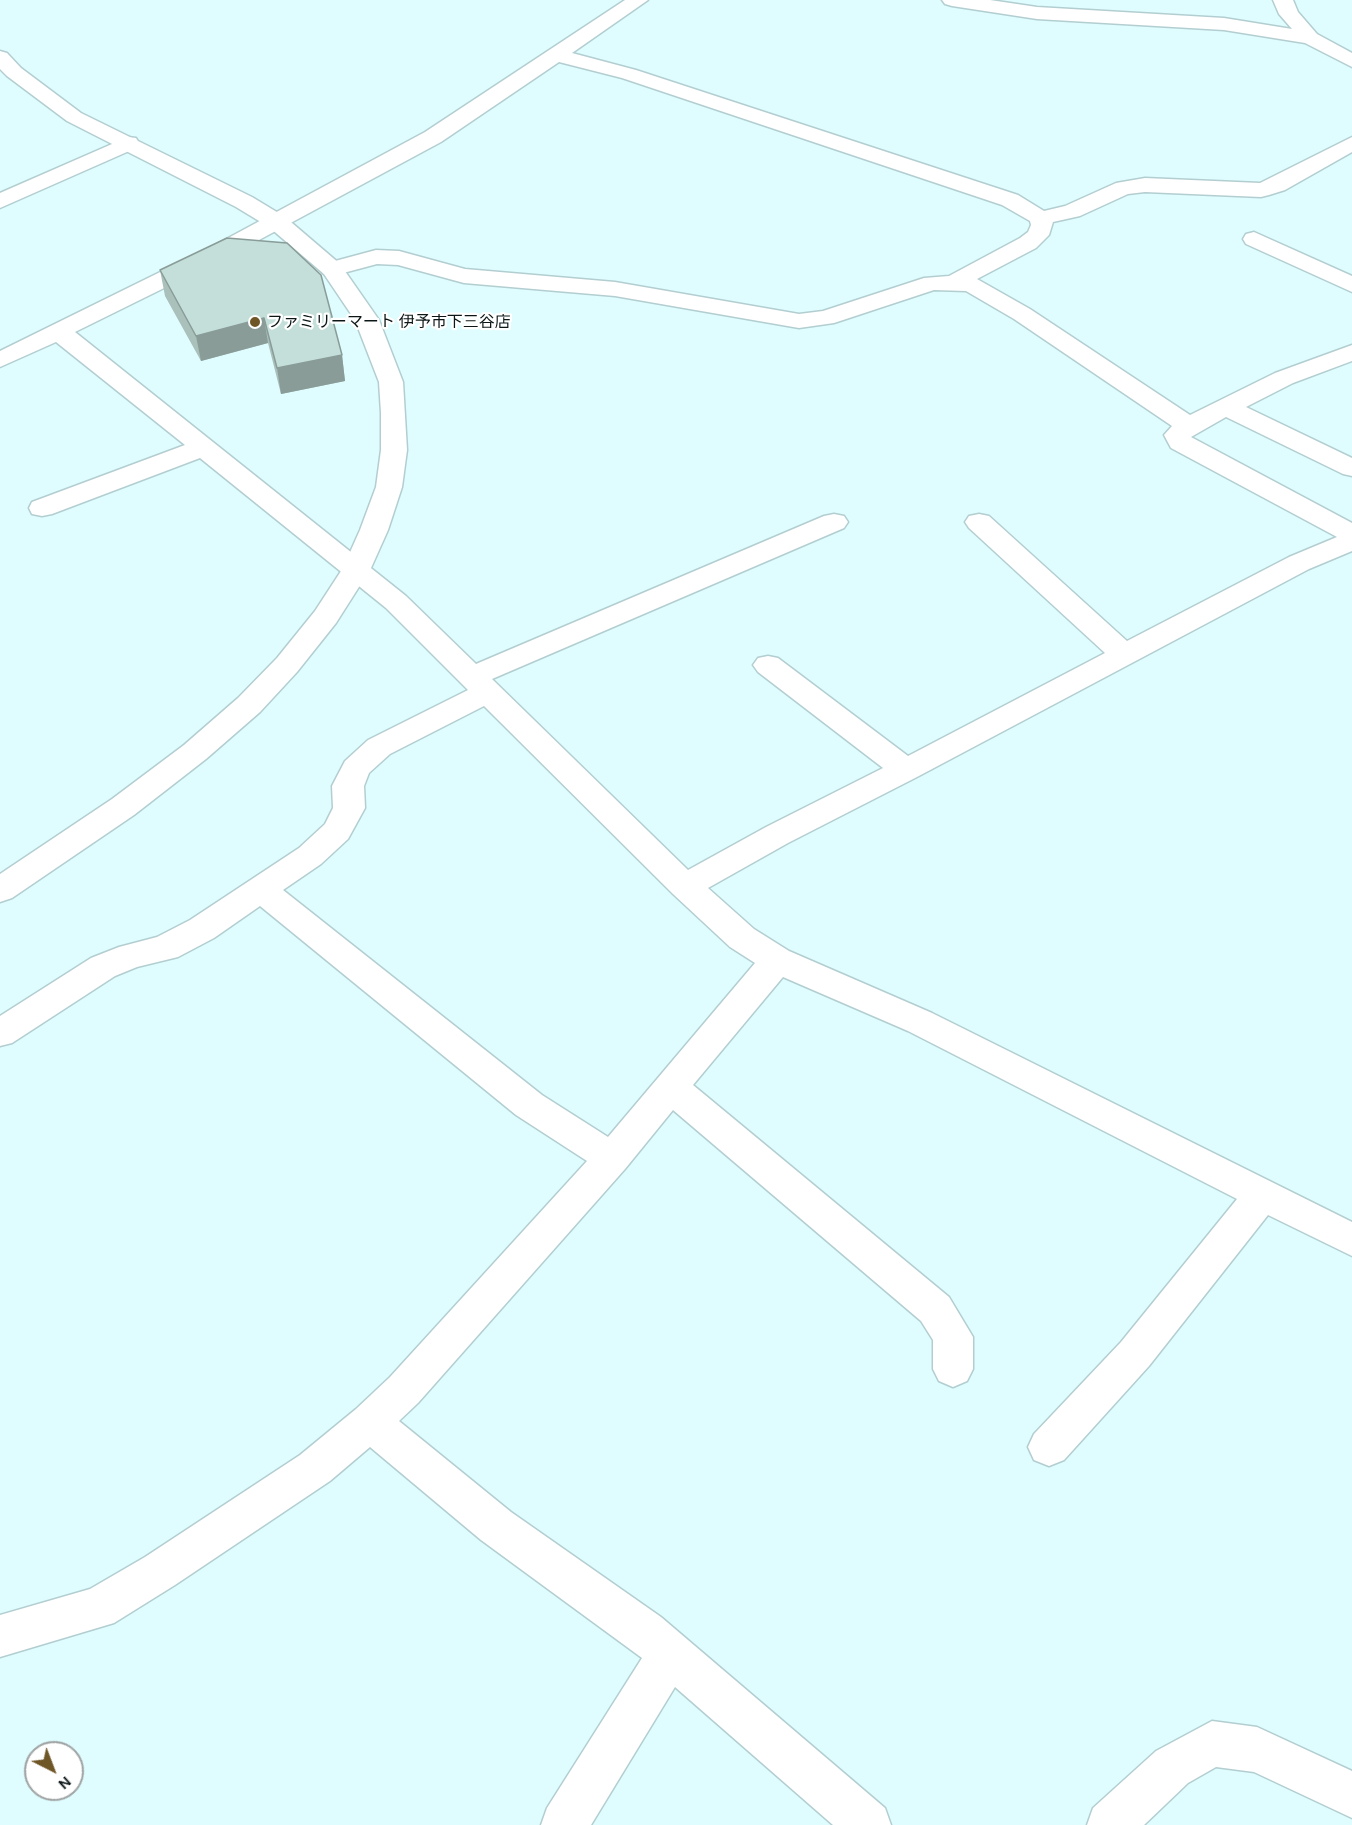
<!DOCTYPE html>
<meta charset="utf-8">
<style>
body{margin:0}
#map{position:relative;width:1352px;height:1825px;overflow:hidden;background:#dffcfe;font-family:Karla,sans-serif}
canvas{display:block}
.north{position:absolute;left:24px;top:1741px;width:60px;height:60px;box-sizing:border-box;background:#fff;border:2px solid #9ea2a2;border-radius:50%;rotate:138deg;font-size:16px;font-weight:700;line-height:24px;text-align:center;color:#0c1617}
.north::after{content:'';display:block;margin:auto;width:21px;height:27px;background:#6f5627;clip-path:polygon(50% 0,100% 100%,50% 72%,0 100%)}
</style>
<div id="map">
<canvas width="1352" height="1825"></canvas>
<div class="north">N</div>
</div>
<script>
const ctx = document.querySelector('canvas').getContext('2d');
ctx.lineJoin = 'round';
const shape = rows => new Path2D(rows.map(r => 'M' + r).join(''));
function stroke(path, color, width, dash) { ctx.strokeStyle = color; ctx.lineWidth = width; ctx.lineCap = dash ? 'butt' : 'round'; ctx.setLineDash(dash || []); ctx.stroke(path); }
function fillPath(path, color) { ctx.fillStyle = color; ctx.fill(path, 'evenodd'); }
function label(font, color, halo, rows, align = 'center') {
  ctx.font = font + ' Karla,"Noto Sans JP",sans-serif'; ctx.lineWidth = 4.5; ctx.setLineDash([]); ctx.textBaseline = 'middle'; ctx.strokeStyle = halo; ctx.fillStyle = color; for (const [text, x, y, turn = 0] of rows) {
    ctx.save(); ctx.translate(x, y); ctx.rotate((+turn || 0) * Math.PI / 180); ctx.textAlign = isNaN(turn) ? turn : align; if (halo) ctx.strokeText(text, 0, 0); ctx.fillText(text, 0, 0); ctx.restore();
  }
}
const minor = shape([
 [625,0,648,0,572,53,636,70,1018,195,1044,211,1065,206,1116,183,1145,178,1260,183,1352,137,1352,152,1285,190,1269,195,1261,197,1145,192,1128,194,1080,216,1053,222,1049,235,1036,248,977,279,1030,309,1190,415,1275,373,1352,345,1352,361,1293,383,1246,407,1352,458,1352,476,1343,474,1226,417,1191,437,1352,523,1352,551,1309,569,917,777,788,843,708,888,754,929,789,951,932,1013,1352,1222,1352,1256,1268,1215,1149,1366,1064,1460,1049,1466,1034,1460,1028,1447,1034,1434,1121,1342,1237,1199,908,1031,783,977,693,1085,949,1297,973,1337,973,1369,967,1381,953,1387,939,1381,933,1369,933,1340,921,1321,673,1110,625,1169,418,1403,399,1421,511,1512,661,1617,885,1808,891,1825,833,1825,675,1687,591,1825,541,1825,547,1808,642,1658,481,1540,370,1447,330,1481,175,1585,114,1623,0,1657,0,1615,90,1589,145,1557,300,1455,356,1409,390,1377,587,1161,516,1115,260,906,214,938,178,957,137,967,115,976,12,1043,0,1046,0,1016,91,958,119,947,157,937,190,920,299,848,325,824,333,808,332,786,345,761,368,740,468,690,386,608,200,458,52,514,42,516,32,514,29,508,32,502,185,445,56,342,0,367,0,351,217,244,425,132,625,0],
 [559,62,622,78,1002,205,1030,221,1031,225,1028,232,1020,238,949,276,924,278,823,311,799,314,615,282,465,269,399,251,376,250,324,264,320,269,324,274,332,276,377,264,398,265,464,283,615,296,799,328,834,323,934,290,966,291,1014,319,1172,426,1164,435,1171,448,1337,537,1289,557,1127,641,989,516,979,514,969,516,965,522,969,528,1105,653,908,756,778,658,768,656,758,658,753,665,758,672,883,768,766,827,688,870,492,679,844,528,848,522,844,516,834,514,824,516,476,664,406,596,75,332,233,254,441,142,559,62],
 [484,706,673,894,730,947,755,963,608,1137,542,1095,283,890,321,864,348,839,365,808,364,786,369,773,390,754,484,706],
 [942,0,990,0,1037,7,1224,18,1292,29,1279,14,1273,0,1293,0,1298,12,1317,34,1352,53,1352,67,1305,43,1224,30,1037,19,952,6,945,4,942,0],
 [128,137,136,138,139,143,136,148,0,208,0,193,128,137],
 [1254,232,1352,276,1352,292,1246,244,1243,239,1246,234,1254,232],
 [1212,1721,1257,1727,1352,1771,1352,1818,1254,1772,1216,1767,1188,1783,1144,1825,1087,1825,1093,1808,1156,1751,1212,1721]
]);
const tertiary = shape([
 [0,51,7,53,21,68,81,113,252,197,285,217,340,264,379,320,403,382,407,450,402,487,388,530,371,568,336,623,297,672,260,712,206,759,134,815,12,898,0,902,0,874,112,799,184,745,238,698,277,658,315,611,343,568,360,530,376,487,381,450,381,413,379,382,355,320,324,274,269,227,236,207,67,121,7,76,0,69,0,51]
]);
stroke(minor, '#b3ced1', 3);
stroke(tertiary, '#b3ced1', 3);
fillPath(minor, '#fff');
fillPath(tertiary, '#fff');
fillPath(shape([
 [160,270,342,355,345,381,281,394,268,343,201,361,165,296]
]), '#a9c0bb');
fillPath(shape([
 [264,318,268,343,201,361,196,336],
 [342,355,345,381,281,394,277,368]
]), '#899c98');
const building = shape([
 [227,238,287,243,321,275,342,355,277,368,264,318,196,336,160,270,227,238]
]);
fillPath(building, '#c4dfd9');
stroke(building, '#899c98', 1.5);
for (const [x, y, r, color] of [
 [255,322,6,"#6f5627"]
]) { const dot = new Path2D(); dot.arc(x, y, r, 0, 2 * Math.PI); ctx.fillStyle = color; ctx.fill(dot); stroke(dot, '#fff', 2); }
label('16px', '#0c1617', '#fff', [
 ["ファミリーマート 伊予市下三谷店",267,322]
], 'left');
</script>
